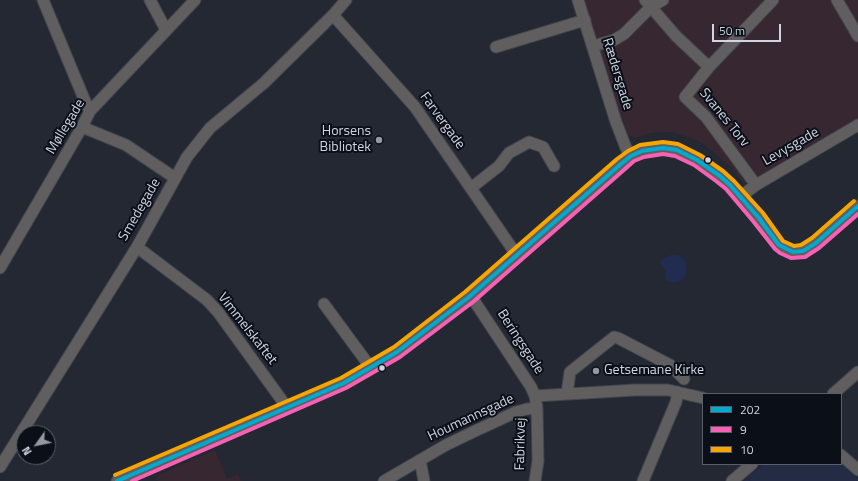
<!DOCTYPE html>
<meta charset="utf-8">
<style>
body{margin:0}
#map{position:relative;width:858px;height:481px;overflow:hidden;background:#242833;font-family:"Titillium Web",sans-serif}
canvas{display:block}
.legend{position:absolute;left:702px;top:393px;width:140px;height:72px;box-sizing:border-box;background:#0b0f18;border:1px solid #5a5e69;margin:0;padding:5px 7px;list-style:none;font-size:12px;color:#d0d5e3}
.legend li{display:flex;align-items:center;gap:8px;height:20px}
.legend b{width:20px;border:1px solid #5a5e69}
.north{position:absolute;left:16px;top:425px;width:40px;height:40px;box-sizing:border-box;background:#0b0f18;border:1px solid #5a5e69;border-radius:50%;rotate:237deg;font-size:11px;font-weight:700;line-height:16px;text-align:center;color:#d0d5e3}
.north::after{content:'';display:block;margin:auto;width:14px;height:18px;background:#9498a5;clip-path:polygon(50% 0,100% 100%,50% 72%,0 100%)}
.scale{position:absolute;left:712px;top:24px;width:69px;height:18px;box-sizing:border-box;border:2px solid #d0d5e3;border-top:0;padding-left:5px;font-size:12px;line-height:14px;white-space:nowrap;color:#d0d5e3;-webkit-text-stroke:3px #0b0f18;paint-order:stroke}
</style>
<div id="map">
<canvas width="858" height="481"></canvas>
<ul class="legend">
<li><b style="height:5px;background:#00a9ce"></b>202</li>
<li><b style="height:5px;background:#f860b3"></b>9</li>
<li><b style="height:5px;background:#f7a600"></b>10</li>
</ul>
<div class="north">N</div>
<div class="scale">50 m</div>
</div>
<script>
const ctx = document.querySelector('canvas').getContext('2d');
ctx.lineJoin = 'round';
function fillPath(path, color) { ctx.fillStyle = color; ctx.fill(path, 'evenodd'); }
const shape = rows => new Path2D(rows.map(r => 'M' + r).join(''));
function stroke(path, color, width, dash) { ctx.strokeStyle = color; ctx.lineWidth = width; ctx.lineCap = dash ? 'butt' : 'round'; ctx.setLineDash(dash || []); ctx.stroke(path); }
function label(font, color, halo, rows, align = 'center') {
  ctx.font = font + ' "Titillium Web",sans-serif'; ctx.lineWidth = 4; ctx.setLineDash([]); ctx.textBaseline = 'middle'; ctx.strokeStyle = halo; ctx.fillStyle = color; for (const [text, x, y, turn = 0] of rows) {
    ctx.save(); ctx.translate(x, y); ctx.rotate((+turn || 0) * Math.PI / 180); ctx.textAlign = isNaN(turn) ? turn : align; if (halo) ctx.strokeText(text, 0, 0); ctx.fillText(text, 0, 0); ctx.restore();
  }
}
fillPath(shape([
 [582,0,858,0,858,119,759,177,744,184,731,167,702,143,691,138,672,132,664,132,651,133,636,138,626,135,624,131],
 [215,450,227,479,238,474,241,481,158,481,156,476]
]), '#362730');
fillPath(shape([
 [764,464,841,464,858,479,858,481,744,481]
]), '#242c45');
fillPath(shape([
 [671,255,678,255,682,258,685,261,687,269,685,276,682,280,674,283,665,280,666,271,660,263,664,258]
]), '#212c51');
const minor = shape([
 [43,0,87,106,90,111],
 [150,0,166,30],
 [578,0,616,122,626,148,631,156],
 [645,0,676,36,709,67],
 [837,0,858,36],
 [333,15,415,107,516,254],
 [593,46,614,40,624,34,651,7,663,0],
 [496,47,585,20],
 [82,127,126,145,175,178],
 [756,185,706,117,685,97,709,67,773,0],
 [471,188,499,166,509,153,529,142,543,147,554,166],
 [741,196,756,185,858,125],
 [137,247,207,300,218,312,281,399,286,408],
 [0,268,82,127,90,111,195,0],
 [471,296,531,387,535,396,537,408,538,461,535,481],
 [324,304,371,368],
 [567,394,570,372,614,337,618,338,670,365,684,379],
 [833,394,858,372],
 [535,396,635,390,668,390,703,398],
 [841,455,858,470],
 [420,460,424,481],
 [0,467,137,247,187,157,210,128,264,83,333,15,346,0],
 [117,481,310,398,344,383,371,368,397,352,469,297,621,164,631,156,642,151,663,148,677,150,697,160,720,176,730,185,758,217,779,245,783,248,793,252,803,251,816,243,858,206],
 [384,481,446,445,473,432,516,412,527,409,537,408],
 [643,481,676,402,678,392],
 [732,481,752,464]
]);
stroke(minor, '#41454d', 13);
stroke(minor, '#615e60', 11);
stroke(shape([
 [117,481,344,383,397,352,469,297,621,164,631,156,642,151,663,148,677,150,697,160,720,176,730,185,758,217,779,245,793,252,803,251,816,243,858,206]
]), '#00a9ce', 4);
stroke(shape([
 [132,481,346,388,400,357,473,302,625,169,634,161,644,157,663,154,675,156,694,165,716,181,726,189,753,221,775,249,780,253,791,258,805,257,819,248,858,214]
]), '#f860b3', 4);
stroke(shape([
 [115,475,341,378,394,347,465,292,617,159,628,151,640,145,663,142,678,144,700,155,723,171,734,181,763,213,783,241,794,246,801,245,812,238,854,201]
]), '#f7a600', 4);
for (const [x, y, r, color] of [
 [379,140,4,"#9498a5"],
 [708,160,3.5,"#d0d5e3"],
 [382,368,3.5,"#d0d5e3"],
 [596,371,4,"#9498a5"]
]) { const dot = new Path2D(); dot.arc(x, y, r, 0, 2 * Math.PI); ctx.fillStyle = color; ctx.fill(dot); stroke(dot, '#0b0f18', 1.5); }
label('14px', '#d0d5e3', '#0b0f18', [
 ["Rædersgade",617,74,73],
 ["Svanes Torv",724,118,51],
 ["Farvergade",442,121,54],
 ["Møllegade",66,127,-59],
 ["Levysgade",791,147,-30],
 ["Smedegade",140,210,-60],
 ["Vimmelskaftet",247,329,52],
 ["Beringsgade",520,342,57],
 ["Houmannsgade",471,418,-25],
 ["Fabrikvej",521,444,-89]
]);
label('14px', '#d0d5e3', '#0b0f18', [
 ["Horsens",371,132],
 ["Bibliotek",371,148],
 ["Getsemane Kirke",604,371,"left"]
], 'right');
</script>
